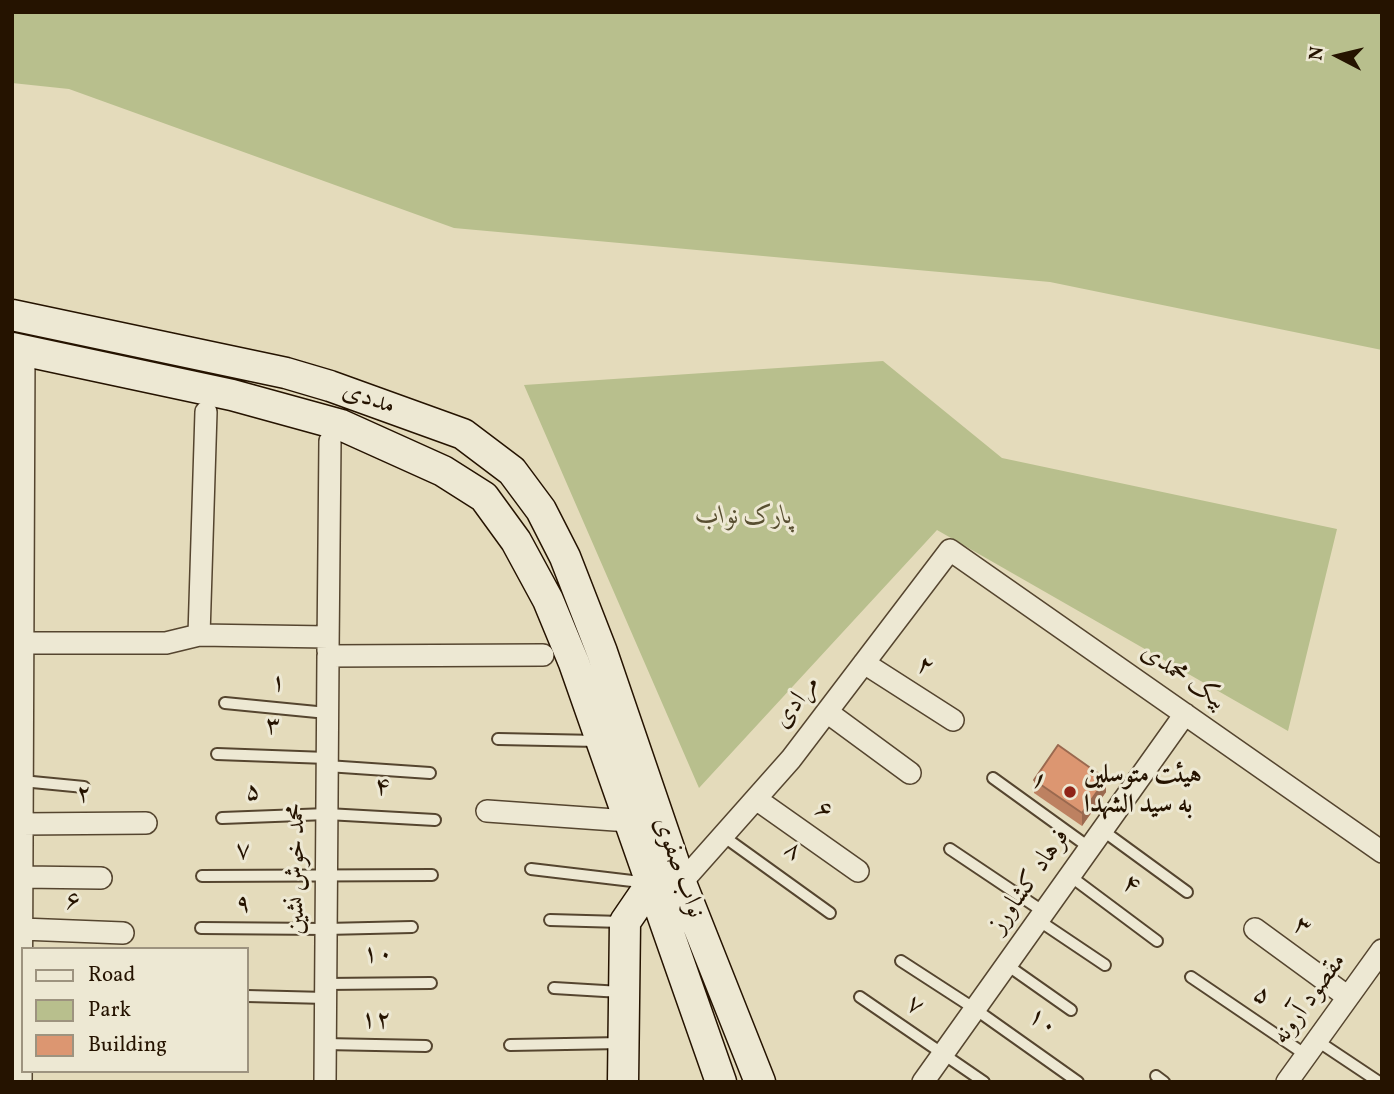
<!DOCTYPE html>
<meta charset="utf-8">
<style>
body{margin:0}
#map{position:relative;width:1394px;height:1094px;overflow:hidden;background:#e4dbbb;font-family:Vollkorn,serif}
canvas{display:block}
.frame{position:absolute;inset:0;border:14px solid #251300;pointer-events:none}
.legend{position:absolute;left:21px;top:947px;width:228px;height:126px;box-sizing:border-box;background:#ede8d3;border:2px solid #9d937f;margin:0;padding:9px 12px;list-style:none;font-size:21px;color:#251300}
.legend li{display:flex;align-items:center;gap:14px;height:35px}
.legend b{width:35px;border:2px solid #9d937f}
.north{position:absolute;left:1303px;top:21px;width:70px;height:70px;-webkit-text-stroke:5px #ede8d3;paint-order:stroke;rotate:277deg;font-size:19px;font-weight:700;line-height:28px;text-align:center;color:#251300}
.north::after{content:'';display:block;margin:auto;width:24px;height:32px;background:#251300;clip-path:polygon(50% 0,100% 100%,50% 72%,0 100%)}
</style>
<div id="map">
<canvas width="1394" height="1094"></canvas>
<div class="frame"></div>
<ul class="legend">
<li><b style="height:9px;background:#ede8d3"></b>Road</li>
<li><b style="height:19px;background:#b8bf8d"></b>Park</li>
<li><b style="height:19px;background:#dc9671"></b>Building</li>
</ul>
<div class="north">N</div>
</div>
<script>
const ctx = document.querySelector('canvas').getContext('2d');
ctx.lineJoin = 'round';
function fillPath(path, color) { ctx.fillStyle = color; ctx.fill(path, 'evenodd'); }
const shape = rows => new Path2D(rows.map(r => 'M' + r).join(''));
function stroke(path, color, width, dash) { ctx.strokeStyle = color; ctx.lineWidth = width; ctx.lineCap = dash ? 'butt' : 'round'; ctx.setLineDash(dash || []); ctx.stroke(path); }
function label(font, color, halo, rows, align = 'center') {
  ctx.font = font + ' Vollkorn,Amiri,serif'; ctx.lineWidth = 6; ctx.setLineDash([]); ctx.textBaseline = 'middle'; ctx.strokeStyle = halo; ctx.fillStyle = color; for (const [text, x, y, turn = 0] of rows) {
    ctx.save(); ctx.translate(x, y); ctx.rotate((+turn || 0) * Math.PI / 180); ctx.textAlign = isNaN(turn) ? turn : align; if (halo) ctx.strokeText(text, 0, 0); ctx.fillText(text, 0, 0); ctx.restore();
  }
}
fillPath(shape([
 [12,12,1382,12,1382,350,1050,282,454,228,69,89,12,83],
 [883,361,1002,458,1337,529,1288,731,937,530,699,788,524,385]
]), '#b8bf8d');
const lane = shape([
 [225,703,327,713],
 [498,739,598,741],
 [217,754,327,758],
 [327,766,430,773],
 [993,778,1090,848],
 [22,781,84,787],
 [222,818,327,814,435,820],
 [1102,830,1187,892],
 [723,836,830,913],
 [950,849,1044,912],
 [531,869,649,883],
 [202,876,432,875],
 [1070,876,1157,941],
 [550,920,622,922],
 [1038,920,1105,965],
 [201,928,326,929,412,927],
 [901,961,975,1009,1078,1082],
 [1007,965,1071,1010],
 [1191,977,1306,1055],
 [326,984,431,983],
 [554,988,621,992],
 [247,996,326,998],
 [860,997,984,1082],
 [1316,1040,1379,1082],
 [325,1044,426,1046],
 [510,1045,621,1043],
 [1156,1076,1164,1082]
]);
const street = shape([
 [199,635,206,412],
 [22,643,166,643,199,635,328,637],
 [328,651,330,441],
 [864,663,953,720],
 [827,712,910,773],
 [756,799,858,871],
 [487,811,629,821],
 [22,824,146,823],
 [22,877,101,878],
 [681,883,791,759,950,550,1382,852],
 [22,929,123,933],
 [1255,929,1348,997],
 [21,1082,24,350],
 [325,1082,328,656,543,655],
 [923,1082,1185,714],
 [1287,1082,1382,950]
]);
const secondary = shape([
 [12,315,286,373,330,386,463,434,512,471,541,510,565,557,602,652,681,883,760,1082],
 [12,348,232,395,341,425,443,471,484,497,516,541,548,600,574,663,721,1082],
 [623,1082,625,922,651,884]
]);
stroke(lane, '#55452f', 14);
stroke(street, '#55452f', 24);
stroke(secondary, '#251300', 33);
stroke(lane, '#ede8d3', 10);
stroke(street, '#ede8d3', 21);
stroke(secondary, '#ede8d3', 30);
fillPath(shape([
 [1034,780,1106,792,1082,826,1034,793]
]), '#bd8161');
fillPath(shape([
 [1106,779,1106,792,1082,826,1082,813]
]), '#9a694f');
const building = shape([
 [1058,745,1106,779,1082,813,1034,780,1058,745]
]);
fillPath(building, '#dc9671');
stroke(building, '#9a694f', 2);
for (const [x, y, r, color] of [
 [1070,792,7,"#8f2418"]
]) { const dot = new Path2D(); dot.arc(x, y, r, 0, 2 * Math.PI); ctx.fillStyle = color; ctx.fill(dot); stroke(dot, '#ede8d3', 2.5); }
label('26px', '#251300', '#ede8d3', [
 ["مددی",368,400,19],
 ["۲",924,668,33],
 ["بیک محمدی",1182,678,35],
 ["۱",278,685,6],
 ["مرادی",798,703,-53],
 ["۳",273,728,2],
 ["۱",1038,782,36],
 ["۴",382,789,3],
 ["۵",253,794,-2],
 ["۲",84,796,-1],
 ["۶",823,812,35],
 ["۸",792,852,36],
 ["۷",243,853],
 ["نواب صفوی",677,868,70],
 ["محمد خوش نشین",298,869,-90],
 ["فرهاد کشاورز",1031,882,-55],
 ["۴",1130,886,37],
 ["۶",73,903,2],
 ["۹",243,906],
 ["۳",1301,928,36],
 ["۱۰",378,956],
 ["۵",1261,997,34],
 ["مقصود آرونه",1311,1000,-54],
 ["۷",914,1007,35],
 ["۱۲",376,1022,1],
 ["۱۰",1042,1023,35]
]);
label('italic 26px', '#584f31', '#ede8d3', [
 ["پارک نواب",744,518]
]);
label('bold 26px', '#251300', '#ede8d3', [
 ["هیئت متوسلین",1084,777],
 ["به سید الشهدا",1084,807]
], 'left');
</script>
